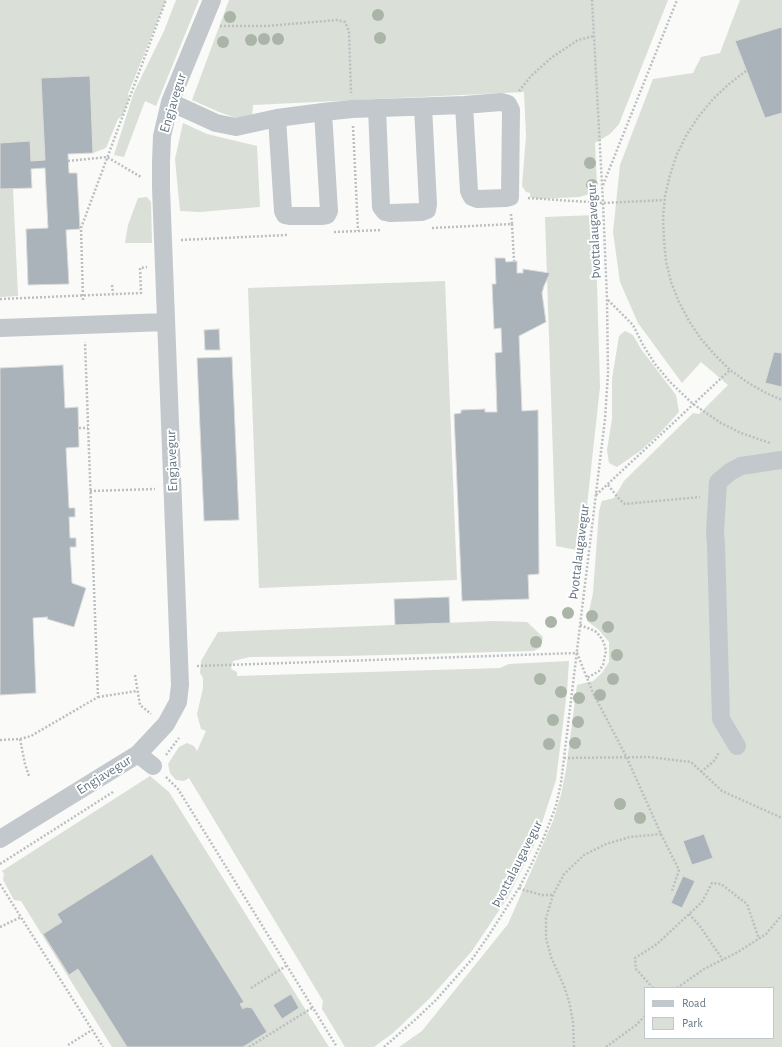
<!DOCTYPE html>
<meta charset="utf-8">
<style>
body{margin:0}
#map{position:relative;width:782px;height:1047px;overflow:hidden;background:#fafaf8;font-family:"Alegreya Sans",sans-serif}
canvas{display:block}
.legend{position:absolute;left:644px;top:987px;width:130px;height:52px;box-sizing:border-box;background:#fff;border:1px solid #c1c8cd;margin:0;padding:5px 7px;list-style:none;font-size:12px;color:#657683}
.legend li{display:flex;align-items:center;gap:8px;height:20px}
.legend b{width:20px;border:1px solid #c1c8cd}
</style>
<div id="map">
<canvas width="782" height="1047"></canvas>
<ul class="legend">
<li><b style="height:5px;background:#c3c8cc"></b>Road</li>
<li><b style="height:11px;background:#dadfd7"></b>Park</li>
</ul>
</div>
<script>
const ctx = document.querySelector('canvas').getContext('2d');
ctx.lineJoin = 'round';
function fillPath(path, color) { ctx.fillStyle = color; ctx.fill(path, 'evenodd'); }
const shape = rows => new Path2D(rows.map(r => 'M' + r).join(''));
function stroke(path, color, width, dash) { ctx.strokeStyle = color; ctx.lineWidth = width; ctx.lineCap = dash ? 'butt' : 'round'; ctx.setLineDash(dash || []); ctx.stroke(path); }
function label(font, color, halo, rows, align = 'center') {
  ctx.font = font + ' "Alegreya Sans",sans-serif'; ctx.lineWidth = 4; ctx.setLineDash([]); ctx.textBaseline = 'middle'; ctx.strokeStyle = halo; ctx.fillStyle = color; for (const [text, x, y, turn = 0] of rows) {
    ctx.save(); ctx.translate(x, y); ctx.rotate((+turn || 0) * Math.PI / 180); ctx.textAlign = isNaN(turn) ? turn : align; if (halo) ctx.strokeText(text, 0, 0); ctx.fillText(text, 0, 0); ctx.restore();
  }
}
fillPath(shape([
 [0,0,166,0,128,94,129,98,123,115,118,119,106,148,93,153,90,77,45,160,31,161,30,142,0,143],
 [176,0,199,0,156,106,145,101,124,157,114,155,134,92,164,31],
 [229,0,668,0,619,124,610,134,595,143,597,185,590,194,579,197,539,199,530,197,530,193,526,192,522,186,526,136,524,92,253,105,252,118,239,119,219,112,192,100],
 [740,0,782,0,782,1047,399,1047,422,1031,508,924,553,821,561,795,566,770,577,685,593,681,602,673,609,662,609,642,599,630,587,621,593,593,599,511,602,501,614,498,624,481,684,422,693,413,699,414,728,385,701,362,682,383,638,323,620,282,613,232,620,165,653,79,693,73,701,57,720,53],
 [645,988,773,988,773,1038,645,1038],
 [183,123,207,134,257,146,260,207,199,212,180,211,175,159],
 [13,188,18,296,0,297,0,189],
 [147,197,151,202,152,243,125,243,128,225,138,198],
 [595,215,600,387,582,551,556,546,545,217],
 [445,281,457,580,259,588,248,288],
 [625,331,633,335,641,349,676,395,679,412,659,434,640,451,617,467,609,463,607,450,612,419,612,379,619,336],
 [494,621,527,622,543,637,541,647,534,651,345,656,250,657,233,661,231,669,237,672,237,676,500,668,509,664,569,661,567,691,556,780,536,841,508,897,472,951,429,999,393,1033,374,1047,345,1047,322,1009,323,1001,189,778,184,781,176,780,170,773,168,764,179,747,187,743,194,746,197,751,206,731,201,729,197,714,203,688,203,678,200,673,201,661,218,632],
 [150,776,169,792,329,1047,112,1047,21,901,14,900,3,880,4,874,2,871]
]), '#dadfd7');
const building = shape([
 [782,27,782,113,765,118,735,41,782,27],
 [90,76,93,153,68,154,69,173,77,173,80,229,66,230,69,284,28,285,26,229,48,228,45,168,31,169,32,188,0,189,0,143,30,141,31,161,45,160,41,78,90,76],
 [495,258,505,258,506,262,517,261,517,273,523,273,523,269,550,273,544,286,542,293,546,322,519,336,522,411,538,410,539,574,528,575,529,599,462,601,454,414,461,413,461,410,485,409,485,412,497,412,495,353,502,352,501,328,494,329,492,284,496,284,495,258],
 [219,329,220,350,205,350,204,330,219,329],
 [774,352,782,353,782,387,765,383,774,352],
 [232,357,239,520,204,521,197,358,232,357],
 [63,365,65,408,78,407,79,447,66,448,69,508,75,508,75,517,69,517,70,538,76,538,76,547,70,547,72,583,86,588,74,627,47,619,48,617,33,618,36,693,0,695,0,368,63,365],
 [449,597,450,623,395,625,394,599,449,597],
 [704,834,713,858,692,865,683,841,704,834],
 [152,854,244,1002,240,1004,243,1009,246,1007,252,1008,267,1032,243,1047,127,1047,78,969,69,975,43,934,62,922,57,914,152,854],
 [683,876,695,881,682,908,671,903,683,876],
 [291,994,299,1008,282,1019,273,1005,291,994]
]);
fillPath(building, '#aab3b9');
stroke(building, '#dcdcda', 1);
stroke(shape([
 [220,26,267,26,337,20,345,22,349,31,351,93],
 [746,71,729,84,713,99,699,116,687,134,677,154,670,175,665,196,663,218,664,240,666,261,671,282,679,302,689,321,701,339,715,355,730,370,747,382,766,393,782,400],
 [519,91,531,76,551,58,578,40,594,36],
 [353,126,358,231],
 [68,161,107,157,141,177],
 [603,185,677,0],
 [528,198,603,203,665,200],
 [511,214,512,224],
 [432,228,512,224,514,261],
 [334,232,381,230],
 [181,240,287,235],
 [112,285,113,294],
 [0,299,141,293,140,268,147,267],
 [83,300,81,228,166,0],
 [608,300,633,325,643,345,655,364,670,382,693,404,721,423,741,433,770,443],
 [79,428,88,428],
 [608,485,620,500,625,504,700,497],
 [90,491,155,489],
 [596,495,730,370],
 [580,625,595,631,600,636,604,643,606,651,603,665,599,671,587,678],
 [197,666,577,653,593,693,626,756,661,834,679,870,672,891],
 [135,675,140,705,151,714],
 [98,697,137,691],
 [20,739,25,764,29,776],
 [0,740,20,739,31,736,98,697,85,342],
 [166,755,179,738],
 [564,758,649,757,691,762,722,791,782,818],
 [701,772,715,760,719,752],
 [166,777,178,789,337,1047],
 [0,864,113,792],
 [0,884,103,1047],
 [519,888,524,890,542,895,553,895],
 [689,914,699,925,723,960],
 [0,927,21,917],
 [251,988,286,966],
 [653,988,636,969,635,958,657,944,702,902,712,883,721,884,747,904,759,939],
 [677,988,704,969,738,952,766,934,782,915],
 [68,1045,92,1030],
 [249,1047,312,1008],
 [384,1047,416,1019,436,1000,473,958,489,935,519,888,532,863,544,837,556,806,561,783,605,419,608,373,607,299,603,203,592,0],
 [574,1047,573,1022,569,1001,564,986,551,957,546,938,546,918,553,895,564,874,584,855,606,844,630,837,661,834],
 [606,1047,636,1025,645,1016]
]), '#bbbfc2', 2.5, [2, 2]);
stroke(shape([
 [170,102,216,123,236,127,277,118],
 [377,108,381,207,385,212,390,213,422,212,427,210,428,204,423,107],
 [323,112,329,211,327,215,321,216,291,216,285,215,283,211,277,118,323,112,352,109,464,105,501,102,508,104,511,110,510,197,506,198,477,199,472,197,469,191,464,105],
 [0,328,166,322],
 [737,746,721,719,716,545,715,532,718,482,730,472,741,466,782,460],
 [138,754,153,766],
 [0,839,138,754,166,724,178,702,180,685,161,188,161,162,162,136,170,102,212,0]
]), '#c3c8cc', 18);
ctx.fillStyle = '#aab4a7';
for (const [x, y] of [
 [378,15],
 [230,17],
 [380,38],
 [264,39],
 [278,39],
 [251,40],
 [223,42],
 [590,163],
 [592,185],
 [568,613],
 [592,616],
 [551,622],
 [608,627],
 [536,642],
 [617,655],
 [540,679],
 [613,679],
 [561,692],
 [600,695],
 [579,698],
 [553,720],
 [578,722],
 [575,743],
 [549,744],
 [620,804],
 [640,818]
]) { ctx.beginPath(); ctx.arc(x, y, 6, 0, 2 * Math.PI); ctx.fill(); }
label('14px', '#657683', '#fff', [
 ["Engjavegur",173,103,-73],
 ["Þvottalaugavegur",594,231,-93],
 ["Engjavegur",172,461,-92],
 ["Þvottalaugavegur",579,552,-83],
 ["Engjavegur",104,775,-32],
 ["Þvottalaugavegur",517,864,-63]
]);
</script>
